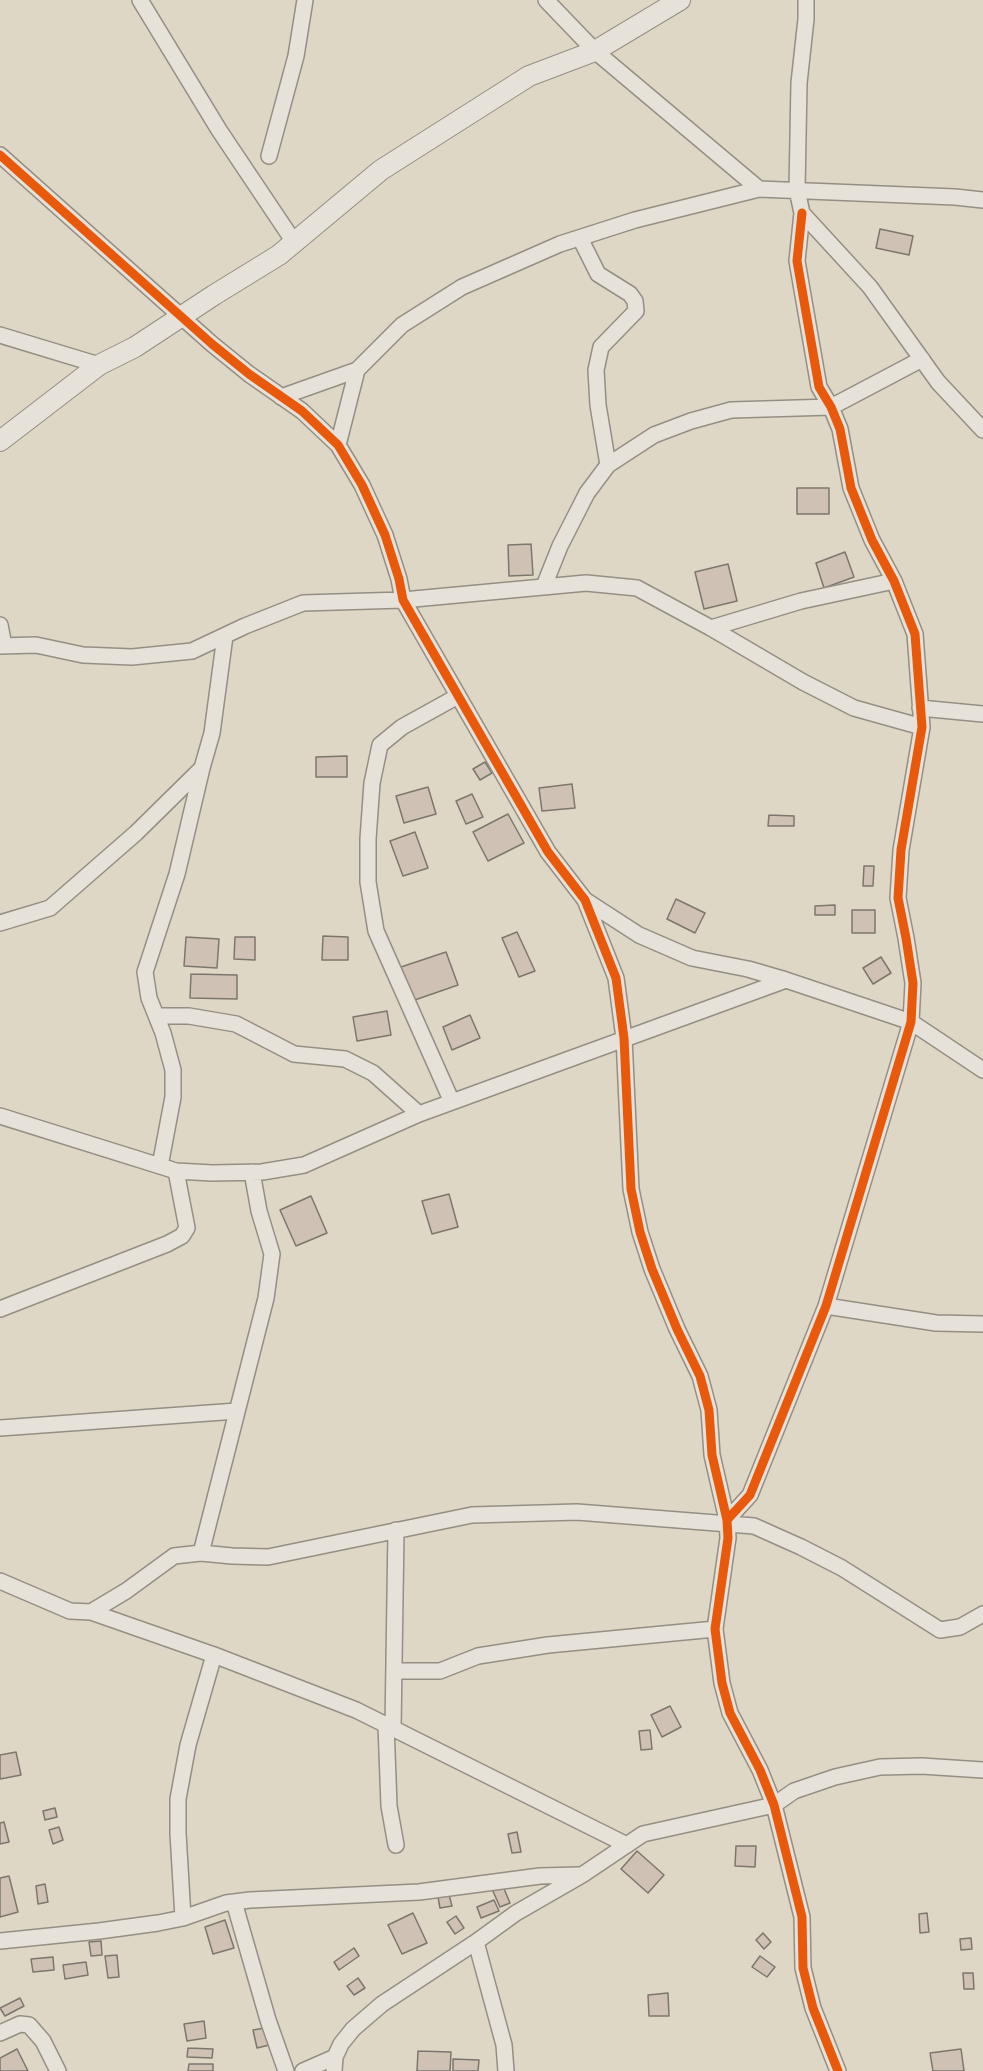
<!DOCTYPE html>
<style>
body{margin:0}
canvas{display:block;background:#ded7c6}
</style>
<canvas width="983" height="2071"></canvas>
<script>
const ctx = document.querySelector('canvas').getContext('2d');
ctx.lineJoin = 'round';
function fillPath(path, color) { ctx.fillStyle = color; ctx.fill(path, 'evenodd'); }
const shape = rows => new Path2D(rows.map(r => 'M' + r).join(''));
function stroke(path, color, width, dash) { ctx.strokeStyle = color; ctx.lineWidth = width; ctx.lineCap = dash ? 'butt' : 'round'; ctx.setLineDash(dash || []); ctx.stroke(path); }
const building = shape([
 [880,229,913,236,909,255,876,248,880,229],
 [797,488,829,488,829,514,797,514,797,488],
 [531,544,533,575,509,576,508,545,531,544],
 [845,552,854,577,824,588,816,563,845,552],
 [728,564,737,601,704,609,695,572,728,564],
 [347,756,347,777,316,777,316,757,347,756],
 [485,762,492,773,480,780,473,769,485,762],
 [572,784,575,808,542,811,539,788,572,784],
 [428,787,436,814,404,823,396,796,428,787],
 [472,794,483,817,466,824,456,801,472,794],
 [508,814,524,843,488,861,473,832,508,814],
 [769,815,794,816,794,826,768,826,769,815],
 [415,832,428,868,403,876,390,841,415,832],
 [864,866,874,866,873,886,863,886,864,866],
 [676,899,705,913,695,933,667,919,676,899],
 [835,905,835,915,815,915,815,906,835,905],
 [852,910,875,910,875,933,852,933,852,910],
 [517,932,535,971,519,977,502,938,517,932],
 [323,936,348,937,348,960,322,960,323,936],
 [186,937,219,939,217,968,184,966,186,937],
 [235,937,255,937,255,960,234,959,235,937],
 [446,952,458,985,409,1002,398,968,446,952],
 [881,957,891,973,873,984,863,968,881,957],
 [191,974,237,975,237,999,190,998,191,974],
 [387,1011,391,1035,357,1041,353,1017,387,1011],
 [470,1015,480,1038,452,1050,443,1027,470,1015],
 [449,1194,458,1227,432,1234,422,1201,449,1194],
 [311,1196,327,1233,296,1246,280,1210,311,1196],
 [670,1706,681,1727,662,1737,651,1715,670,1706],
 [650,1730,652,1749,641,1750,639,1731,650,1730],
 [16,1752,21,1775,0,1779,0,1755,16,1752],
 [55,1808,57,1817,45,1820,43,1811,55,1808],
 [4,1822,9,1842,0,1844,0,1823,4,1822],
 [59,1827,63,1840,53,1844,49,1830,59,1827],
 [517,1832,521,1852,512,1853,508,1834,517,1832],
 [736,1846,756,1846,755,1867,735,1866,736,1846],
 [637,1851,664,1875,648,1893,621,1869,637,1851],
 [9,1876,18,1912,0,1917,0,1878,9,1876],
 [45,1884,48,1902,38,1904,36,1886,45,1884],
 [502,1884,510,1903,500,1907,492,1889,502,1884],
 [449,1895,452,1906,440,1908,438,1897,449,1895],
 [494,1900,499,1911,481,1918,477,1907,494,1900],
 [413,1913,427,1943,402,1954,388,1925,413,1913],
 [927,1913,929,1932,920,1933,919,1914,927,1913],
 [456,1916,464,1928,455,1934,447,1922,456,1916],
 [225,1920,234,1948,213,1954,205,1927,225,1920],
 [763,1933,771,1942,764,1949,756,1940,763,1933],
 [971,1938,972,1949,961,1950,960,1939,971,1938],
 [101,1941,102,1955,91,1956,89,1942,101,1941],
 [354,1948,359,1956,339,1970,334,1962,354,1948],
 [117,1955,119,1977,108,1978,105,1956,117,1955],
 [760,1956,775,1967,767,1977,752,1967,760,1956],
 [53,1957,54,1970,33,1972,31,1959,53,1957],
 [86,1962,88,1975,65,1979,63,1965,86,1962],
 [963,1973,973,1973,974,1989,964,1989,963,1973],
 [358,1978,365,1988,354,1995,347,1986,358,1978],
 [668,1993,669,2016,649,2016,648,1995,668,1993],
 [20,1998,24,2006,5,2016,0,2008,20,1998],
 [204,2021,206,2038,187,2041,184,2024,204,2021],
 [265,2028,269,2045,257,2048,253,2030,265,2028],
 [188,2048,213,2049,212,2058,187,2057,188,2048],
 [17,2049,28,2071,0,2071,0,2058,17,2049],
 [961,2049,964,2071,933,2071,930,2053,961,2049],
 [418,2051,451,2052,450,2071,417,2071,418,2051],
 [453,2059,479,2060,478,2071,453,2071,453,2059],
 [189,2064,213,2064,213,2071,188,2071,189,2064]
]);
fillPath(building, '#d0c1b5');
stroke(building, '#7c776d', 1.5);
const minor = shape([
 [140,0,219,130,294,242],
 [546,0,595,51,759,189],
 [806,0,806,19,799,83,797,190,802,213,870,287,938,382,983,430],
 [0,155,212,344,249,374,302,411,338,445,362,485,385,535,399,579,403,600,548,852,585,900,616,978,624,1038,631,1189,640,1232,652,1269,677,1329,700,1376,709,1410,712,1455,727,1520,728,1538,715,1629,722,1683,730,1713,760,1770,774,1805,802,1917,803,1968,813,2008,838,2071],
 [269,156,296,56,305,0],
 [580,238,598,274,630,294,635,301,636,311,601,347,596,370,598,405,608,465],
 [0,335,99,365],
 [281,397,357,370,402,325,462,287,560,244,635,220,759,189,955,197,983,200],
 [338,445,357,370],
 [544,586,560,546,587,493,608,465,654,435,691,421,731,410,831,407,922,359],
 [0,625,4,646],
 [711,628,801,601,894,581],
 [0,646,36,645,83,655,132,657,192,651,245,626,303,603,403,600,586,583,637,588,711,628,803,682,854,708,922,727],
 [920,708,983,714],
 [585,900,639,935,692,958,748,969,786,980,911,1022,983,1070],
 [0,923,50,908,136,833,202,768,212,733,225,636],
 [157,1016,189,1016,236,1024,294,1054,345,1059,373,1073,419,1114],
 [452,1102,376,931,368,882,368,839,372,783,380,745,402,727,458,696],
 [0,1116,176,1171,212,1173,262,1172,304,1165,419,1114,786,980],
 [160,1166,173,1097,173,1070,163,1033,149,998,145,972,177,874,202,768],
 [826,1306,936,1323,983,1324],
 [0,1309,167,1244,182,1236,187,1228,176,1171],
 [0,1428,237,1411],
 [727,1520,750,1495,826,1306,911,1022,913,983,906,938,898,898,901,850,922,727,915,634,894,581,872,540,851,488,840,429,831,407,819,387,797,261,802,213],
 [201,1553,266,1298,272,1254,259,1211,252,1172],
 [0,1581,70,1611,91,1612,126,1591,174,1556,201,1553,232,1556,268,1557,472,1515,577,1512,754,1526,801,1547,842,1568,940,1630,960,1627,983,1614],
 [91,1612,214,1655,356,1710,627,1845],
 [394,1671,440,1671,478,1656,548,1645,715,1629],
 [386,1725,389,1806,396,1845],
 [393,1729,396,1530],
 [234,1902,268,2020,286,2071],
 [183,1918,178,1833,178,1799,188,1745,214,1655],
 [0,1941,99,1931,158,1923,183,1918,226,1903,250,1900,419,1892,540,1876,579,1875],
 [476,1942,504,2045,506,2071],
 [0,2033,20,2024,29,2025,43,2041,58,2071],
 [303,2071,335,2057],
 [334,2071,335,2057,341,2044,353,2029,382,2004,476,1942,516,1913,582,1875,643,1834,774,1805,794,1791,835,1777,880,1767,922,1766,983,1770]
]);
const tertiary = shape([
 [0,441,99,365,135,347,214,295,279,255,381,170,529,76,595,51,680,0]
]);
stroke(minor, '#948f84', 18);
stroke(tertiary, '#948f84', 22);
stroke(minor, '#e6e2d9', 15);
stroke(tertiary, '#e6e2d9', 20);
stroke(shape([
 [0,155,212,344,249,374,302,411,338,445,362,485,385,535,399,579,403,600,548,852,585,900,616,978,624,1038,631,1189,640,1232,652,1269,677,1329,700,1376,709,1410,712,1455,727,1520,728,1538,715,1629,722,1683,730,1713,760,1770,774,1805,802,1917,803,1968,813,2008,838,2071],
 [727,1520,750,1495,826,1306,911,1022,913,983,906,938,898,898,901,850,922,727,915,634,894,581,872,540,851,488,840,429,831,407,819,387,797,261,802,213]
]), '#e8590c', 9);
</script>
